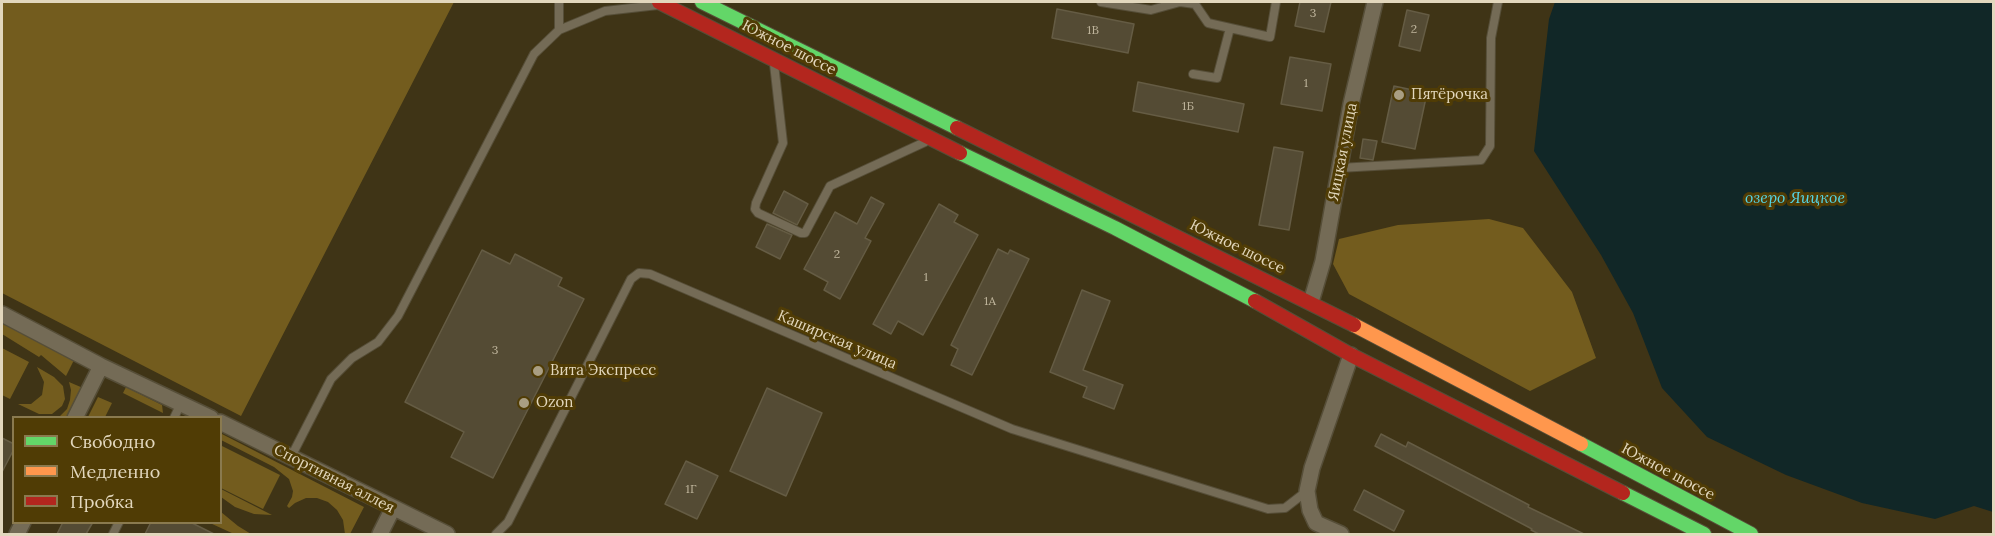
<!DOCTYPE html>
<meta charset="utf-8">
<style>
body{margin:0}
#map{position:relative;width:1995px;height:536px;overflow:hidden;background:#3f3416;font-family:Lora,serif}
canvas{display:block}
.frame{position:absolute;inset:0;border:3px solid #e2d7bd;pointer-events:none}
.legend{position:absolute;left:12px;top:416px;width:210px;height:108px;box-sizing:border-box;background:#503c05;border:2px solid #8a7a4f;margin:0;padding:8px 10px;list-style:none;font-size:18px;color:#e2d7bd}
.legend li{display:flex;align-items:center;gap:12px;height:30px}
.legend b{width:30px;border:2px solid #8a7a4f}
</style>
<div id="map">
<canvas width="1995" height="536"></canvas>
<div class="frame"></div>
<ul class="legend">
<li><b style="height:8px;background:#63d668"></b>Свободно</li>
<li><b style="height:8px;background:#ff974d"></b>Медленно</li>
<li><b style="height:8px;background:#b3261e"></b>Пробка</li>
</ul>
</div>
<script>
const ctx = document.querySelector('canvas').getContext('2d');
ctx.lineJoin = 'round';
function fillPath(path, color) { ctx.fillStyle = color; ctx.fill(path, 'evenodd'); }
const shape = rows => new Path2D(rows.map(r => 'M' + r).join(''));
function stroke(path, color, width, dash) { ctx.strokeStyle = color; ctx.lineWidth = width; ctx.lineCap = dash ? 'butt' : 'round'; ctx.setLineDash(dash || []); ctx.stroke(path); }
function label(font, color, halo, rows, align = 'center') {
  ctx.font = font + ' Lora,serif'; ctx.lineWidth = 6; ctx.setLineDash([]); ctx.textBaseline = 'middle'; ctx.strokeStyle = halo; ctx.fillStyle = color; for (const [text, x, y, turn = 0] of rows) {
    ctx.save(); ctx.translate(x, y); ctx.rotate((+turn || 0) * Math.PI / 180); ctx.textAlign = isNaN(turn) ? turn : align; if (halo) ctx.strokeText(text, 0, 0); ctx.fillText(text, 0, 0); ctx.restore();
  }
}
fillPath(shape([
 [2,2,454,2,241,416,2,293],
 [1489,219,1523,228,1572,292,1596,358,1530,391,1349,294,1333,264,1339,239,1398,225],
 [2,323,74,360,66,376,41,355,39,357,2,334],
 [2,348,29,362,10,399,2,395],
 [37,367,54,377,63,386,65,399,62,406,52,414,39,414,18,404,31,404,42,395,44,382],
 [69,382,83,388,68,417,58,418,67,409,70,400,71,390],
 [126,387,162,405,163,413,123,393],
 [98,397,112,403,105,417,88,417],
 [220,433,364,507,350,534,345,534,343,520,337,510,328,502,317,498,306,498,295,503,289,508,287,506,292,497,293,491,289,479,274,467,221,440],
 [220,445,280,475,263,509,221,488],
 [221,489,272,515,254,514,235,507,221,497],
 [221,512,238,526,251,534,234,534,210,523,220,522]
]), '#735c1e');
fillPath(shape([
 [1555,2,1993,2,1993,512,1974,506,1935,519,1862,503,1786,475,1707,437,1662,388,1633,313,1601,255,1534,151,1549,19]
]), '#112727');
const building = shape([
 [1300,2,1331,2,1324,32,1295,26,1300,2],
 [1057,9,1134,24,1128,53,1052,38,1057,9],
 [1407,10,1429,15,1420,51,1399,46,1407,10],
 [1290,57,1331,64,1322,111,1281,104,1290,57],
 [1138,82,1244,104,1238,132,1133,111,1138,82],
 [1394,86,1427,93,1415,149,1382,142,1394,86],
 [1363,139,1377,141,1373,160,1360,158,1363,139],
 [1274,147,1303,152,1289,230,1259,225,1274,147],
 [784,191,808,204,797,225,773,213,784,191],
 [871,197,884,204,865,238,871,241,840,299,824,290,828,282,804,269,835,212,857,224,871,197],
 [939,204,958,215,954,222,978,235,923,335,898,321,891,334,873,324,939,204],
 [767,224,792,235,780,259,756,247,767,224],
 [998,249,1008,254,1010,250,1029,259,972,375,951,365,958,349,951,345,998,249],
 [482,250,510,264,515,254,562,278,558,286,584,299,493,478,451,457,464,432,405,402,482,250],
 [1082,290,1110,301,1083,370,1123,385,1114,409,1083,397,1087,387,1050,372,1082,290],
 [767,388,822,413,786,496,730,471,767,388],
 [1381,434,1406,447,1408,442,1529,505,1528,507,1584,534,1539,534,1531,530,1532,529,1375,446,1381,434],
 [2,438,14,444,14,449,2,472,2,438],
 [686,461,718,476,697,519,665,504,686,461],
 [1364,490,1404,511,1394,531,1354,510,1364,490],
 [63,522,93,522,86,534,57,534,63,522],
 [151,522,190,522,214,534,145,534,151,522]
]);
fillPath(building, '#544b34');
stroke(building, '#655c44', 1.5);
const lane = shape([
 [1101,2,1151,10,1180,2,1195,4,1208,23,1270,37,1276,2],
 [559,30,559,2],
 [774,64,783,143,756,203,755,209,758,213,801,233,805,233,830,186,925,142],
 [1193,74,1217,78,1230,28],
 [1339,168,1481,160,1490,146,1491,38,1498,2],
 [174,418,181,403],
 [291,457,331,379,352,358,378,342,398,316,534,54,559,30,605,11,658,5],
 [113,534,119,522],
 [496,534,508,522,631,279,639,273,650,274,1012,429,1268,509,1285,508,1307,491]
]);
const street = shape([
 [1311,302,1323,261,1351,104,1375,2],
 [2,314,101,366,211,418],
 [75,418,101,366],
 [220,422,447,534],
 [17,534,23,522],
 [380,534,393,508],
 [1341,534,1316,523,1310,510,1307,491,1312,468,1351,355]
]);
const fast = shape([
 [702,2,957,128],
 [960,153,1115,228,1255,301],
 [1581,444,1751,534],
 [1623,493,1704,534]
]);
const slow = shape([
 [1354,325,1581,444]
]);
const jam = shape([
 [659,2,960,153],
 [957,128,1354,325],
 [1255,301,1351,355,1623,493]
]);
stroke(lane, '#564e38', 10);
stroke(street, '#564e38', 18);
stroke(fast, '#564e38', 16);
stroke(slow, '#564e38', 16);
stroke(jam, '#564e38', 16);
stroke(lane, '#746b56', 8);
stroke(street, '#746b56', 15);
stroke(fast, '#63d668', 14);
stroke(slow, '#ff974d', 14);
stroke(jam, '#b3261e', 14);
for (const [x, y, r, color] of [
 [1399,95,6,"#a99e83"],
 [538,371,6,"#a99e83"],
 [524,403,6,"#a99e83"]
]) { const dot = new Path2D(); dot.arc(x, y, r, 0, 2 * Math.PI); ctx.fillStyle = color; ctx.fill(dot); stroke(dot, '#503c05', 2); }
label('12px', '#beb49b', null, [
 ["3",1313,14],
 ["2",1414,30],
 ["1В",1093,31],
 ["1",1306,84],
 ["1Б",1188,107],
 ["2",837,255],
 ["1",926,278],
 ["1А",990,302],
 ["3",495,351],
 ["1Г",691,490]
]);
label('15px', '#e2d7bd', '#503c05', [
 ["Южное шоссе",789,48,27],
 ["Яицкая улица",1343,152,-79],
 ["Южное шоссе",1237,247,26],
 ["Каширская улица",837,340,23],
 ["Южное шоссе",1668,472,28],
 ["Спортивная аллея",334,479,27]
]);
label('15px', '#e2d7bd', '#503c05', [
 ["Пятёрочка",1411,95],
 ["Вита Экспресс",550,371],
 ["Ozon",536,403]
], 'left');
label('italic 16px', '#55d5e6', '#503c05', [
 ["озеро Яицкое",1795,198]
]);
</script>
